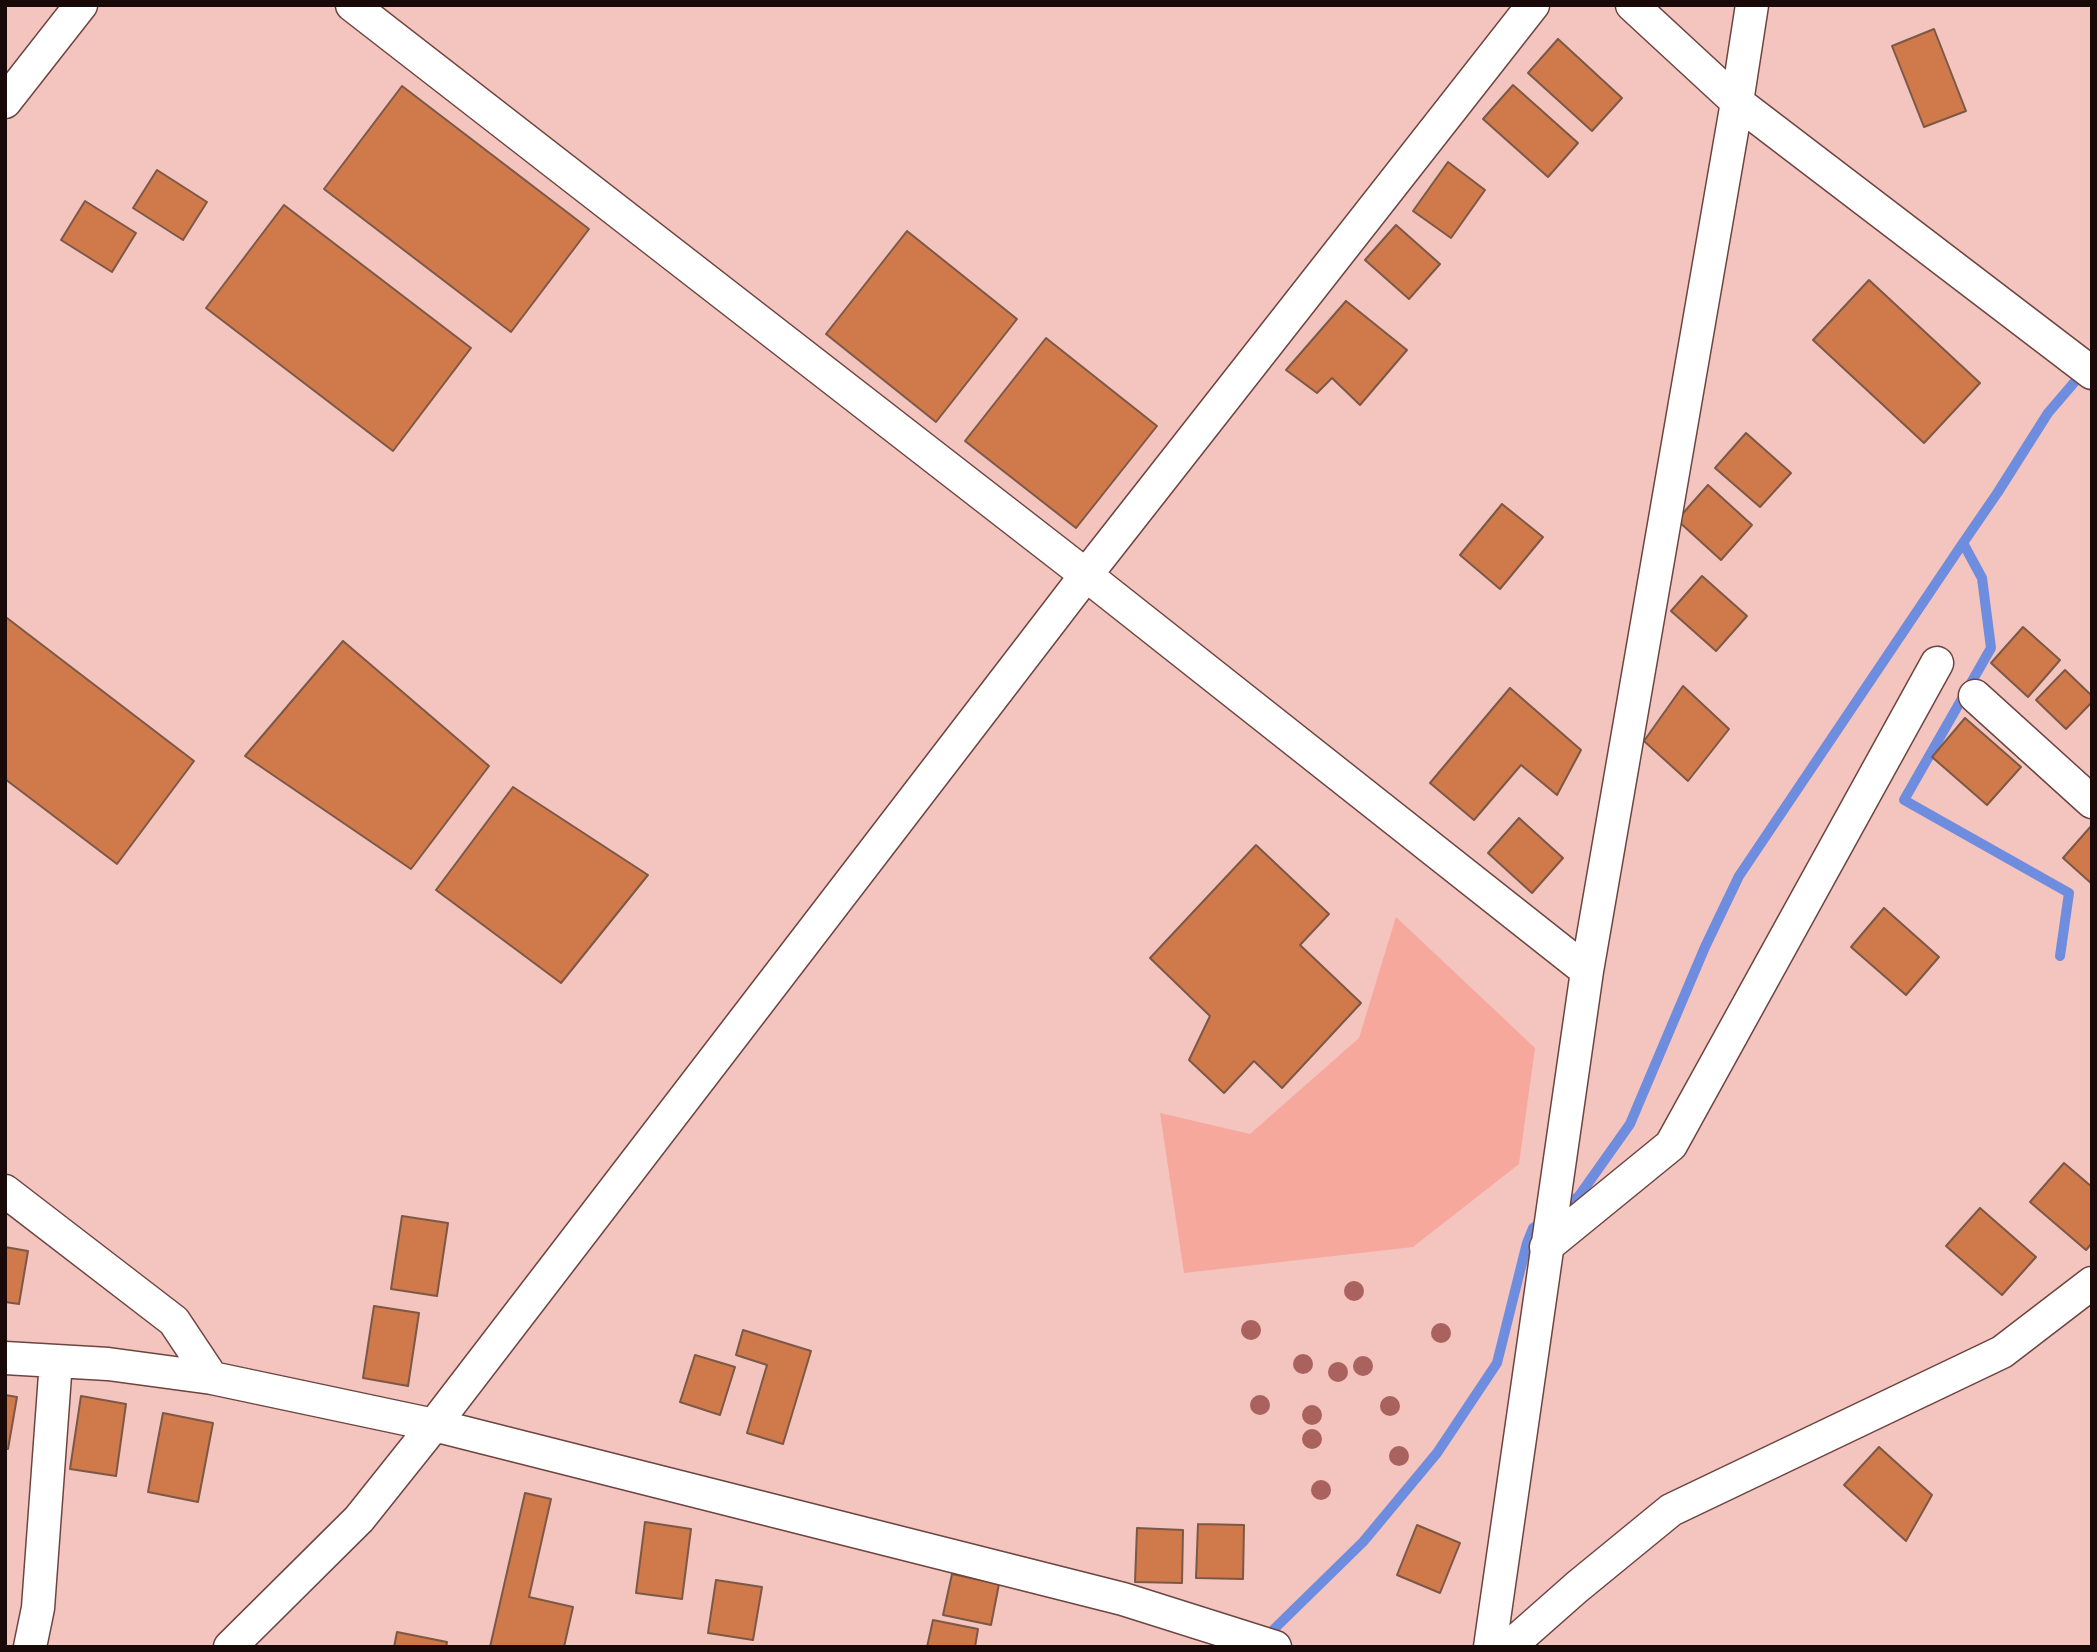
<!DOCTYPE html>
<style>
body{margin:0}
#map{position:relative;width:2097px;height:1652px;overflow:hidden;background:#f4c4be;font-family:"Playfair Display",serif}
canvas{display:block}
.frame{position:absolute;inset:0;border:7px solid #190908;pointer-events:none}
</style>
<div id="map">
<canvas width="2097" height="1652"></canvas>
<div class="frame"></div>
</div>
<script>
const ctx = document.querySelector('canvas').getContext('2d');
ctx.lineJoin = 'round';
function fillPath(path, color) { ctx.fillStyle = color; ctx.fill(path, 'evenodd'); }
const shape = rows => new Path2D(rows.map(r => 'M' + r).join(''));
function stroke(path, color, width, dash) { ctx.strokeStyle = color; ctx.lineWidth = width; ctx.lineCap = dash ? 'butt' : 'round'; ctx.setLineDash(dash || []); ctx.stroke(path); }
fillPath(shape([
 [1396,917,1535,1048,1519,1164,1413,1247,1184,1273,1160,1113,1250,1134,1359,1038]
]), '#f6a89d');
stroke(shape([
 [2060,956,2069,893,1904,800,1991,648,1982,578,1963,543,1998,492,2048,413,2084,371],
 [1559,1210,1579,1196,1630,1124,1705,947,1739,876,1963,543],
 [1271,1632,1363,1542,1437,1453,1497,1363,1527,1243,1533,1228,1546,1219]
]), '#6f8dde', 10);
const building = shape([
 [1934,29,1966,111,1924,127,1892,46,1934,29],
 [1558,39,1622,98,1592,131,1528,73,1558,39],
 [1513,85,1578,143,1548,177,1483,119,1513,85],
 [402,86,589,229,511,332,324,189,402,86],
 [1448,162,1485,190,1451,238,1413,211,1448,162],
 [157,170,207,202,183,240,133,208,157,170],
 [85,201,136,233,112,272,61,240,85,201],
 [284,205,471,348,393,451,206,308,284,205],
 [1396,225,1440,264,1409,299,1365,260,1396,225],
 [907,231,1017,319,936,422,826,334,907,231],
 [1869,280,1980,383,1924,443,1813,340,1869,280],
 [1346,301,1407,350,1360,405,1332,378,1317,393,1286,370,1346,301],
 [1046,338,1157,426,1076,528,965,441,1046,338],
 [1746,433,1791,473,1760,507,1715,468,1746,433],
 [1708,485,1752,525,1721,560,1677,520,1708,485],
 [1502,504,1543,537,1500,589,1460,555,1502,504],
 [1702,576,1747,616,1716,651,1671,611,1702,576],
 [7,618,194,761,117,864,5,779,5,621,7,618],
 [2023,627,2060,660,2028,697,1991,663,2023,627],
 [343,641,489,766,411,869,245,756,343,641],
 [2065,670,2092,696,2092,702,2066,729,2036,700,2065,670],
 [1683,686,1729,729,1688,781,1644,741,1683,686],
 [1510,688,1581,750,1557,795,1521,765,1474,820,1430,783,1510,688],
 [1965,718,2021,767,1987,805,1932,757,1965,718],
 [513,787,648,875,561,983,436,890,513,787],
 [1519,818,1563,858,1532,893,1488,853,1519,818],
 [2092,825,2092,884,2063,858,2092,825],
 [1256,845,1329,914,1300,945,1361,1003,1282,1088,1254,1061,1224,1093,1189,1060,1210,1016,1150,958,1256,845],
 [1884,908,1939,957,1906,995,1851,947,1884,908],
 [2064,1163,2092,1187,2092,1243,2086,1250,2030,1202,2064,1163],
 [1980,1208,2036,1257,2002,1295,1946,1246,1980,1208],
 [402,1216,448,1223,437,1296,391,1289,402,1216],
 [5,1247,28,1251,19,1304,5,1302,5,1247],
 [374,1306,419,1313,408,1386,363,1378,374,1306],
 [743,1330,811,1351,783,1444,747,1433,767,1365,736,1355,743,1330],
 [695,1355,735,1367,720,1415,680,1402,695,1355],
 [5,1395,17,1397,8,1449,5,1449,5,1395],
 [81,1396,126,1404,116,1476,70,1469,81,1396],
 [163,1413,213,1423,198,1502,148,1492,163,1413],
 [1879,1447,1932,1495,1906,1541,1844,1485,1879,1447],
 [525,1493,551,1499,529,1597,573,1607,564,1647,490,1647,525,1493],
 [645,1522,691,1529,682,1599,636,1593,645,1522],
 [1198,1524,1244,1525,1243,1579,1196,1578,1198,1524],
 [1417,1525,1460,1543,1440,1593,1397,1575,1417,1525],
 [1137,1528,1183,1530,1182,1583,1135,1582,1137,1528],
 [952,1574,999,1584,991,1625,943,1615,952,1574],
 [716,1580,762,1587,753,1640,708,1633,716,1580],
 [933,1620,978,1629,975,1647,927,1647,933,1620],
 [397,1632,447,1642,446,1647,394,1647,397,1632]
]);
fillPath(building, '#d0794b');
stroke(building, '#7c5846', 2);
const minor = shape([
 [352,5,1086,575,1587,971],
 [1632,5,1737,102,2092,373],
 [5,102,81,5],
 [1975,696,2092,802],
 [5,1191,174,1321,212,1378],
 [1546,1247,1671,1145,1937,663],
 [5,1358,108,1364,212,1378,434,1425,1123,1599,1275,1647],
 [30,1647,38,1608,56,1361],
 [230,1647,359,1519,434,1425,1086,575,1533,5],
 [1490,1647,1587,971,1737,102,1752,5],
 [1509,1647,1577,1587,1671,1510,2002,1352,2092,1283]
]);
stroke(minor, '#6d4540', 35);
stroke(minor, '#fff', 32);
ctx.fillStyle = '#a9625e';
for (const [x, y] of [
 [1354,1291],
 [1251,1330],
 [1441,1333],
 [1303,1364],
 [1363,1366],
 [1338,1372],
 [1260,1405],
 [1390,1406],
 [1312,1415],
 [1312,1439],
 [1399,1456],
 [1321,1490]
]) { ctx.beginPath(); ctx.arc(x, y, 10, 0, 2 * Math.PI); ctx.fill(); }
</script>
